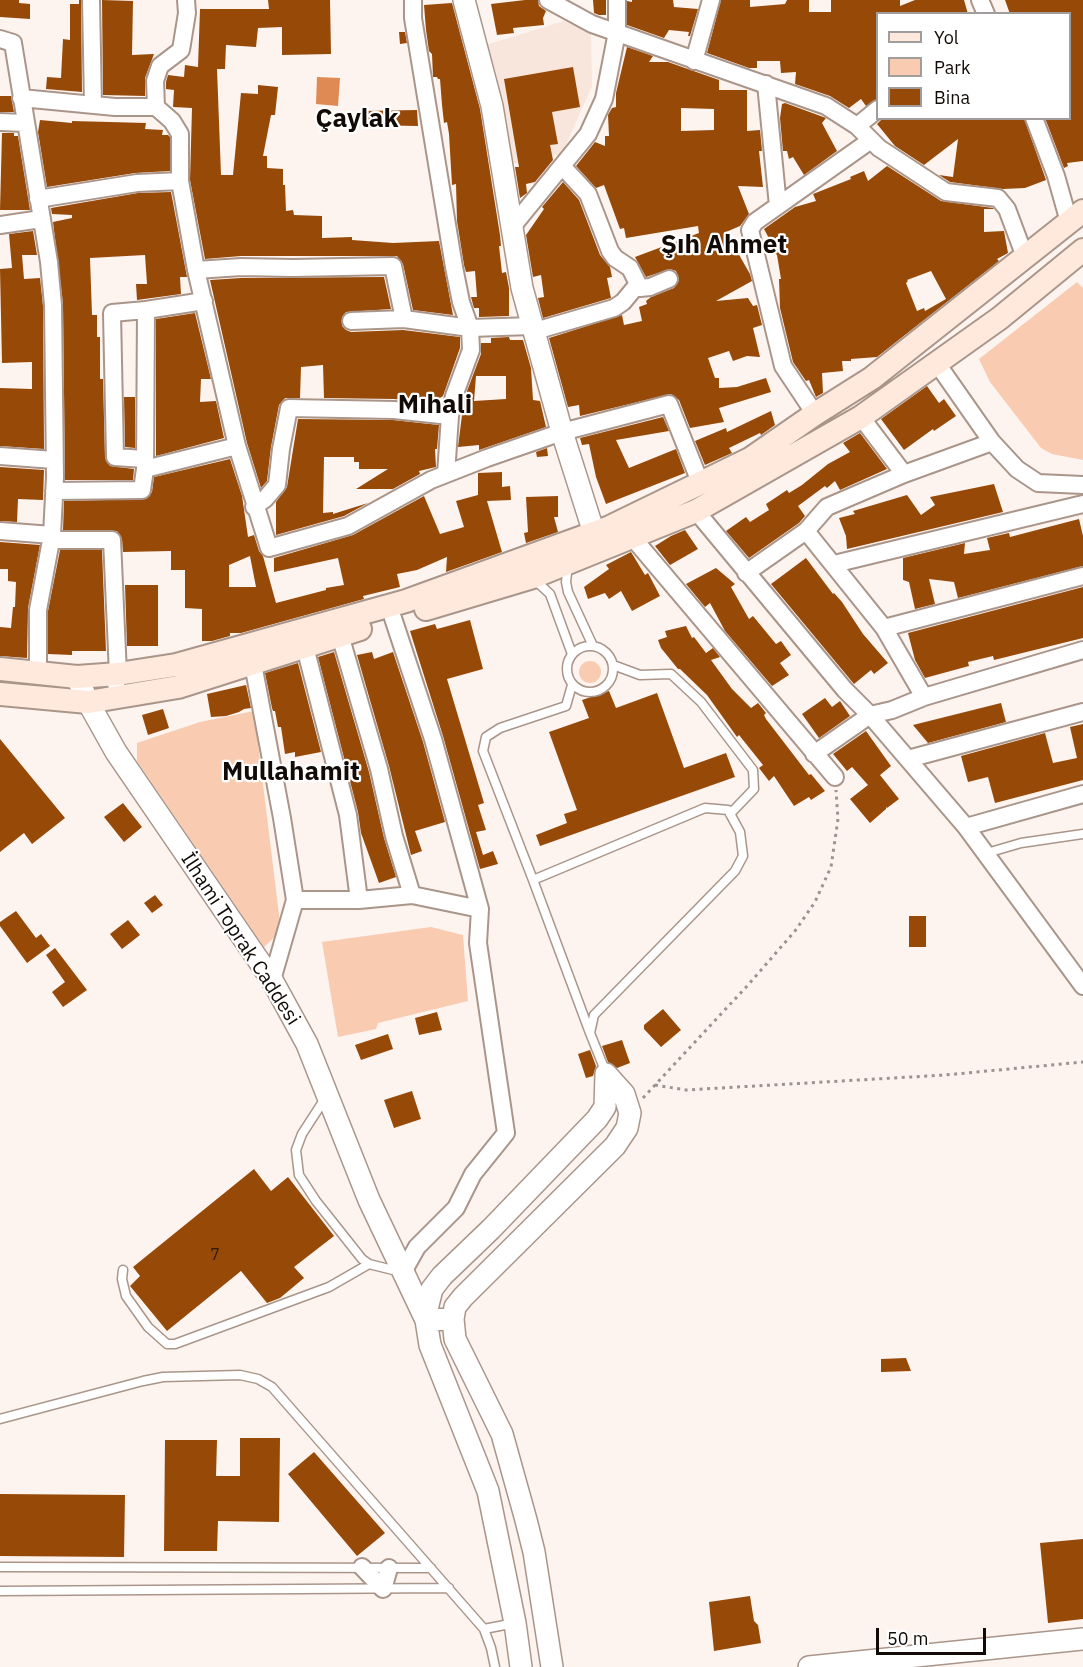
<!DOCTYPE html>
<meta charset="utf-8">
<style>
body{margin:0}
#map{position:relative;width:1083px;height:1667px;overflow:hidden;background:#fdf4ef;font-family:"IBM Plex Sans",sans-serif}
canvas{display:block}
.legend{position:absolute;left:876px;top:12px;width:195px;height:108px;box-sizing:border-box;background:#fff;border:2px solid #a09d9c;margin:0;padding:8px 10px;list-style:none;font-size:18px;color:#110a07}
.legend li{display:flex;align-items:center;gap:12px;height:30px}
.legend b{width:30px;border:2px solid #a09d9c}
.scale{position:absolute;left:876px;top:1628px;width:110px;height:27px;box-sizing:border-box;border:3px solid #110a07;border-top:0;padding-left:8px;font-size:18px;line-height:21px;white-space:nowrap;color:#110a07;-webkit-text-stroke:4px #fff;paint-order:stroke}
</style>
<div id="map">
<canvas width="1083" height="1667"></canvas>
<ul class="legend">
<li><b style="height:8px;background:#ffe9dc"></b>Yol</li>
<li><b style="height:16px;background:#f9cbb1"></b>Park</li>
<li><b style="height:16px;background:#974908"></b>Bina</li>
</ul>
<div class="scale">50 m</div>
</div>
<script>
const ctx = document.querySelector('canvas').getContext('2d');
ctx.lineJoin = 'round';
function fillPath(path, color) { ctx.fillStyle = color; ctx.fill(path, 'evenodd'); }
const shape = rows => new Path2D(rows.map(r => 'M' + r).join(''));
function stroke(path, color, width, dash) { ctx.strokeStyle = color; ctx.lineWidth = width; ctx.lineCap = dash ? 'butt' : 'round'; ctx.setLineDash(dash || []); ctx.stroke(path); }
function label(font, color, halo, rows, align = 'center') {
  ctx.font = font + ' "IBM Plex Sans",sans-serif'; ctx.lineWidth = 4.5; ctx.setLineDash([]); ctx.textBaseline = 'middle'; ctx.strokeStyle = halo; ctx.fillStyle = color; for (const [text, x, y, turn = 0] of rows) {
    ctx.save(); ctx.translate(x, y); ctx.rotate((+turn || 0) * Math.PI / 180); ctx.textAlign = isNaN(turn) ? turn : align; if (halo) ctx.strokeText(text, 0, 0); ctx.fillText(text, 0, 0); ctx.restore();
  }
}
fillPath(shape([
 [564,21,591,33,592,86,562,154,510,164,486,45]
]), '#f8e6dd');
fillPath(shape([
 [1077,282,1083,288,1083,460,1052,454,1041,448,990,382,979,359],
 '579 672a11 11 0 1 1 22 0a11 11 0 1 1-22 0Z',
 [254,711,281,931,264,947,137,761,137,743,200,722],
 [431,927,463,935,468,1001,378,1023,376,1029,338,1037,322,942]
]), '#f9cbb1');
fillPath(shape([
 [317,77,340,78,338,106,316,104]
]), '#df8a55');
fillPath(shape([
 [0,0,19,0,19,3,30,4,30,19,0,17],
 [79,0,81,0,82,92,46,89,47,77,61,78,63,39,70,40,70,4,79,4],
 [102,0,133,1,132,55,154,54,145,78,145,96,103,95],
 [268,0,330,0,331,54,282,55,282,27,258,28,256,47,226,45,225,69,217,69,221,175,233,175,241,93,258,94,258,85,278,87,275,115,271,115,263,156,267,156,267,168,283,169,283,185,285,185,286,211,293,210,294,215,322,216,322,238,352,237,352,240,393,243,439,241,453,315,413,310,403,264,397,256,241,256,205,259,190,180,192,108,173,107,174,90,166,89,166,82,168,75,184,77,185,65,198,67,200,9,269,9],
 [525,0,538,0,539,6,546,11,543,18,544,25,513,28,514,33,497,35,491,4],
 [593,0,606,0,606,15,599,15,594,13],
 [632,0,673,0,674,7,698,9,690,36,688,36,689,32,669,30,664,38,627,25,627,1,632,2],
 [721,0,750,0,750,7,785,4,787,0,809,0,809,12,831,12,831,0,900,0,900,6,915,0,964,0,968,14,878,14,878,99,866,106,861,99,849,108,830,96,795,84,796,72,781,73,780,61,757,61,757,68,749,68,707,53],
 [1005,0,1083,0,1083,161,1067,163,1068,166,1064,168,1045,118,1070,118,1070,14,1010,14],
 [452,3,480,109,500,235,501,246,499,246,502,273,506,272,509,288,509,316,479,317,479,308,474,308,471,297,477,297,475,271,466,272,464,265,457,221,456,184,452,185,449,134,447,122,444,123,442,105,440,79,438,79,437,77,433,77,432,54,429,51,426,30,424,5],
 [399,32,405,32,407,43,400,44],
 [627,47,653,56,649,62,668,62,719,80,719,90,747,90,747,131,760,130,762,151,759,151,763,187,738,186,749,214,740,226,726,232,750,274,752,281,716,301,748,298,753,306,757,305,762,325,753,328,760,357,747,356,733,361,729,351,708,358,715,378,719,378,719,388,737,387,766,378,771,392,719,408,724,422,690,428,679,400,671,394,580,416,579,405,568,407,549,338,622,315,624,325,642,321,639,307,647,304,646,301,651,297,674,288,679,280,676,271,670,269,646,277,635,257,699,233,698,226,626,238,624,228,620,229,604,185,596,188,576,166,595,142,605,146,605,136,609,136,608,115,612,108,616,107,616,93],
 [681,108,714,109,714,130,681,131],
 [573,67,580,107,552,112,558,144,550,145,553,160,535,182,526,184,527,193,520,198,515,167,519,167,504,79],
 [0,96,11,96,14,112,0,112],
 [785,103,826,118,822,123,837,151,804,175,793,157,789,159,787,151,783,151,780,118,782,104],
 [417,110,418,126,364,125,364,111],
 [883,118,1024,118,1046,180,1025,188,1003,189,950,182,939,175,953,177,958,139,924,165,895,146,877,124],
 [40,120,72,123,72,121,146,123,145,129,163,130,162,135,168,135,170,137,170,171,135,173,47,187,38,132],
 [2,133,14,133,14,136,18,136,30,210,0,210],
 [887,166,941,201,993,208,994,209,984,209,984,232,1004,231,1008,253,997,259,999,261,877,357,851,359,851,361,842,361,843,371,822,373,823,393,816,397,809,380,806,381,793,362,780,308,779,279,781,279,777,255,768,246,772,244,764,229,795,207,816,201,813,194,851,179,850,177,864,171,868,181],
 [931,271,946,299,925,311,924,308,917,311,906,283,908,281,907,280],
 [563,182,579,200,600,255,610,267,612,277,607,278,611,298,543,318,538,298,544,297,541,275,533,277,526,235,544,209,542,207],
 [171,192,187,277,180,277,181,294,137,300,136,284,147,284,145,255,90,258,92,315,97,315,97,337,100,337,100,379,103,379,105,458,110,466,134,469,133,480,65,480,63,304,53,222,72,218,72,215,52,214,51,208,138,193],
 [33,231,37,255,22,255,24,279,40,278,43,306,44,449,0,446,0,388,32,389,32,362,2,363,0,269,12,268,9,234],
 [384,277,391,309,346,312,342,317,342,326,346,330,351,332,403,330,460,337,460,348,443,396,432,403,394,399,324,398,323,365,301,367,300,398,285,398,279,405,271,447,267,481,261,488,247,443,210,280,241,278],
 [195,313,211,379,201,379,200,402,216,401,224,438,156,456,156,319],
 [509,337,510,340,523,340,531,368,533,400,540,401,546,427,479,450,479,445,458,447,464,399,481,354,481,343,491,343,491,338],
 [476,376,506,376,506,399,474,401],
 [927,386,939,403,944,399,956,416,934,431,933,429,904,450,881,419],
 [124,397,135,397,135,448,125,447],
 [771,411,775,425,761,435,760,433,729,448,732,453,705,465,695,441,726,428,727,432],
 [663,417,669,431,616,440,629,468,676,449,685,473,606,504,596,477,589,444,582,445,580,438],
 [298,419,393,420,439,425,437,449,435,449,436,467,419,471,420,474,393,489,356,489,388,469,359,469,359,462,354,462,354,457,324,457,323,513,333,512,333,514,368,503,344,516,276,535,276,502,287,487],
 [860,433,887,469,840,490,835,481,827,488,825,486,798,506,805,516,799,523,749,558,726,531,746,517,750,522,769,510,766,504,787,490,789,493,802,485,828,464,850,452,843,443],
 [547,448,548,456,537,457,536,452],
 [230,459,242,496,248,537,254,535,259,551,263,556,276,603,326,590,326,588,344,585,338,558,274,572,274,558,353,535,424,496,440,534,464,527,456,501,478,495,478,473,502,472,502,487,510,486,511,500,487,501,502,552,446,572,447,557,417,570,397,574,400,587,363,596,364,599,241,633,230,633,230,636,212,641,202,641,202,609,185,608,185,570,171,570,171,551,123,552,122,539,117,531,63,530,64,501,146,499,152,492,154,477],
 [250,556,256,587,229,587,229,565],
 [0,467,44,470,43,500,18,499,17,522,0,521],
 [994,484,1003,512,847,549,846,536,839,518,855,514,853,511,907,495,921,515,935,505,930,497],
 [558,496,558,517,554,517,558,532,526,543,524,533,528,532,526,497],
 [1079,519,1083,536,1083,566,958,598,954,582,929,579,935,604,915,609,909,582,903,580,903,558,965,543,964,554,990,550,987,538,1009,533,1010,537],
 [685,530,698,549,670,565,655,546,671,536],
 [0,542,40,545,28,608,27,658,0,656,0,627,11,628,13,607,15,607,16,582,8,581,8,569,0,569],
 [60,550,102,550,106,651,72,651,72,655,48,654,48,611],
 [631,552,645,575,648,573,660,596,632,611,621,591,609,599,605,593,588,599,584,587,609,569,606,565],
 [806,558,833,594,834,593,842,602,863,634,888,663,874,674,871,670,854,684,771,584],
 [716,568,735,584,731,587,749,619,753,616,776,644,781,641,791,655,780,663,789,675,772,686,725,631,710,603,705,607,686,584],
 [125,585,158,585,158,646,127,646],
 [1083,587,1083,638,994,660,993,656,968,662,969,666,925,678,915,660,908,633],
 [470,620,483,669,447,679,484,803,478,805,486,830,476,832,483,855,493,851,498,864,480,869,443,736,410,631,435,624,437,629],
 [686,626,692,638,694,637,706,653,713,648,720,657,711,660,732,689,751,708,758,703,766,713,764,715,766,719,809,775,811,774,825,791,811,800,809,797,794,806,774,776,769,781,759,768,763,765,739,735,737,737,707,695,680,669,678,669,661,648,658,640,667,637,665,631],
 [334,652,369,772,384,838,396,877,379,883,361,833,358,812,318,657],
 [372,652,374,659,393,652,423,742,445,822,415,831,422,851,411,855,389,766,357,655],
 [298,663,321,752,295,757,295,752,285,754,281,727,278,727,275,711,273,711,272,708,265,673],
 [246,685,251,708,244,709,239,712,226,716,211,717,207,694],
 [609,691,616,708,657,693,684,768,726,753,735,777,540,846,536,835,567,823,564,814,577,810,549,732,589,718,582,700],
 [825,698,832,707,840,701,850,716,819,738,802,714],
 [1001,703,1006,722,928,743,913,725],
 [163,709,169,728,148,735,142,715],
 [1083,724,1083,780,995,803,988,777,968,782,961,756,1045,733,1053,763,1077,758,1070,727],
 [866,731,891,766,880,775,899,799,887,808,886,807,886,809,870,823,850,799,868,785,852,767,847,771,833,754],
 [0,739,65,818,32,844,24,833,0,852],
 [123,803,142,827,124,842,104,817],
 [155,895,163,905,152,913,144,903],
 [16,911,36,938,41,934,50,946,27,963,0,926,0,922],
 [909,916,926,916,926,947,909,947],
 [128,920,140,935,122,949,110,934],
 [55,948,87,990,63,1007,52,992,65,982,46,955],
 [663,1009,681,1030,661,1047,644,1029,644,1025],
 [437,1012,442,1030,419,1035,415,1018],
 [388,1034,393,1049,361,1060,355,1045],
 [622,1040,630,1063,617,1068,608,1062,602,1046],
 [590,1050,596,1066,593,1076,586,1078,578,1054],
 [412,1091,421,1119,394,1128,384,1100],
 [254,1169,271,1191,288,1177,334,1236,294,1267,304,1278,280,1298,267,1303,241,1271,167,1331,130,1286,140,1276,133,1267],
 [906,1358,911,1371,881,1372,881,1359],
 [240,1438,280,1438,279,1522,218,1521,217,1551,164,1551,165,1440,217,1440,216,1476,240,1476],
 [314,1452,385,1533,357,1556,288,1474],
 [0,1494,125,1495,124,1557,0,1556],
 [1083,1539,1083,1619,1048,1623,1040,1543],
 [750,1596,754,1621,758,1625,761,1643,714,1651,709,1602]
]), '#974908');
const service = shape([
 [568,565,566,582,568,592,593,646],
 [535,580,550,594,572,654],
 '567 669a23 23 0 1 1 46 0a23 23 0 1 1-46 0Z',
 [613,665,640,675,671,674,701,702,753,770,754,789,730,814],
 [987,853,1021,843,1083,834],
 [533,880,483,751,486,737,500,728,566,706,572,685],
 [590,1033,533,880,705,808,728,810,740,832,743,856,735,871,594,1015,590,1033,606,1073],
 [326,1097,302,1134,296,1150,299,1175,316,1201,362,1259,369,1264,401,1272],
 [123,1270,122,1279,126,1296,148,1327,167,1344,175,1344,329,1287,369,1264],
 [0,1419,143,1381,163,1377,240,1375,258,1379,272,1387,484,1629,491,1648,495,1667],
 [0,1567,431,1568],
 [0,1591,449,1588],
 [484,1629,515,1623]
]);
const minor = shape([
 [91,0,93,105],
 [186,0,187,13,181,50,160,66,155,81,156,107,172,121,180,134,180,181,196,270,237,446,269,548,348,526,431,480,487,458,562,432,669,404,700,482],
 [548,0,592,24,826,106,857,126,879,148,946,192,998,198,1007,209,1025,257],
 [980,0,986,14],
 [0,39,13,43,49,262,53,305,55,477,52,535,38,610,38,674],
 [694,61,711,0],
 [766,84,778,206],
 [21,98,115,107,156,107],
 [1034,118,1056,176,1069,222],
 [0,122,25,123],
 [857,126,878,109],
 [562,166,588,194,610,251,615,258,630,268,640,288,650,287,669,279],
 [38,199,137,183,180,181],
 [0,225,41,219],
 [512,227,588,134,604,99,617,32,617,0],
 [196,270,241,267,293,268,393,266,404,319],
 [351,321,404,319,470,328,461,302,454,267,413,18,413,0],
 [535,331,614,308,623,302,638,284],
 [936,362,992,442,1017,469,1038,483,1083,485],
 [815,414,783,366,750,230,755,222,871,140],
 [861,417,904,474],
 [0,456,54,460],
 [144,459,115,457,112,313,146,310],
 [145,469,237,446],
 [446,474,450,416,454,396,471,350,470,328,533,326],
 [54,491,142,490,145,469,146,310,204,301],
 [254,507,265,499,277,485,281,449,289,408,394,410,450,416],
 [696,511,845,690,870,715,966,827,1083,986],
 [0,531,52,535,54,540,112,540,118,674,116,684],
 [806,531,884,628,924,697],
 [633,538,835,777],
 [834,564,1083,504],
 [746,573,806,531,827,507,904,474,992,442],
 [393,618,433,739,480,909,478,943,506,1133,473,1174,456,1208,417,1247,403,1272],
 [884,628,1083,576],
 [340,635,379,769,394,836,412,895],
 [305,647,348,815,359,900],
 [253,664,282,818,295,900,272,980],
 [814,754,870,715,892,710,924,697,1083,650],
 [908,759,1083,712],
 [966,827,1083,794],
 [295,900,359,900,412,895,480,909],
 [362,1567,383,1589,389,1568]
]);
const tertiary = shape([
 [464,0,492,106,522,288,562,432,594,533],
 [77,677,88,702,116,752,272,980,307,1044,369,1200,426,1320,453,1319],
 [521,1667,515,1623,488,1491,430,1345,426,1320,428,1305,432,1289,442,1276,491,1229,597,1119,605,1107,606,1074],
 [552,1667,534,1552,526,1520,502,1434,455,1339,453,1319,455,1307,463,1297,615,1146,627,1128,630,1113,624,1094,606,1074],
 [809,1667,1083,1639]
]);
const secondary = shape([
 [426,609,533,577,696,511,861,417,1000,318,1083,250],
 [0,669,77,677,118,674,176,665,406,601,610,527,750,459,815,414,872,378,1083,211],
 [0,694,88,702,178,687,360,629]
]);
stroke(service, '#aa958a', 11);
stroke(minor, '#aa958a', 20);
stroke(tertiary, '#aa958a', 24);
stroke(secondary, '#aa958a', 26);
stroke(shape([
 [655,1085,686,1090,945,1075,1083,1062],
 [643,1098,748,985,795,931,815,902,831,867,838,819,836,790]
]), '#9b938f', 3, [3, 4.5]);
stroke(service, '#fff', 8);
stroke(minor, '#fff', 16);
stroke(tertiary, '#fff', 21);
stroke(secondary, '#ffe9dc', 22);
label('16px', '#321a07', null, [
 ["7",215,1255]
]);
label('20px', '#110a07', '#fff', [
 ["İlhami Toprak Caddesi",240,939,57]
]);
label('bold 26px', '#110a07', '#fff', [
 ["Çaylak",357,119],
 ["Şıh Ahmet",724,245],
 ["Mıhali",435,405],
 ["Mullahamit",291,772]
]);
</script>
